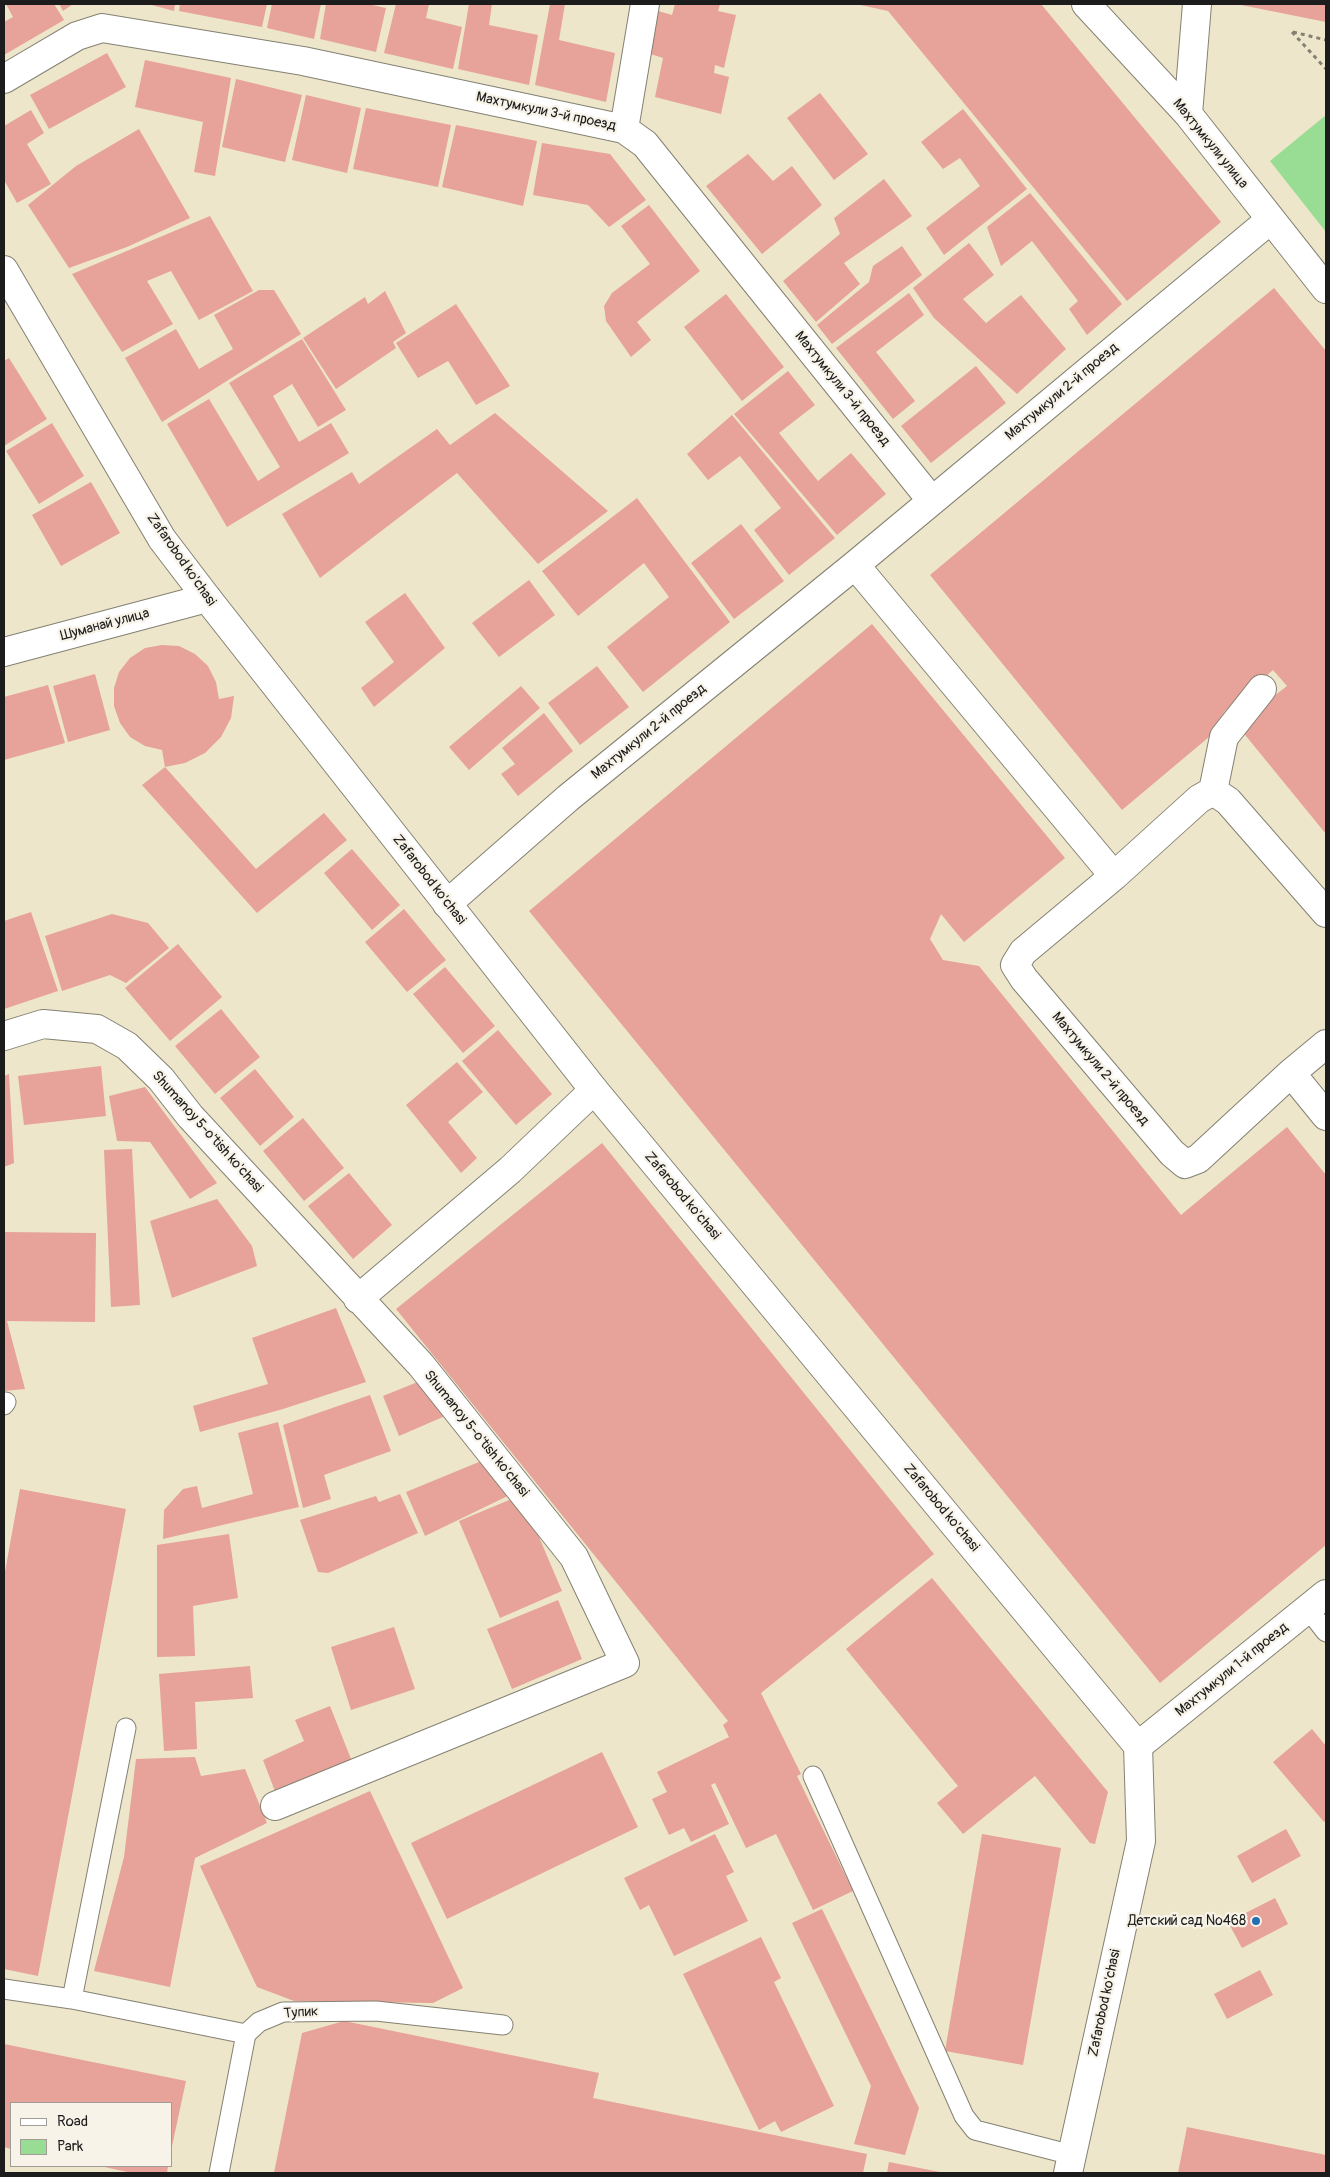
<!DOCTYPE html>
<meta charset="utf-8">
<style>
body{margin:0}
#map{position:relative;width:1330px;height:2177px;overflow:hidden;background:#ede6ca;font-family:Pangolin,sans-serif}
canvas{display:block}
.frame{position:absolute;inset:0;border:5px solid #1c1c1c;pointer-events:none}
.legend{position:absolute;left:10px;top:2102px;width:162px;height:65px;box-sizing:border-box;background:#f7f3e8;border:1px solid #9f9d96;margin:0;padding:6px 9px;list-style:none;font-size:15px;color:#1c1c1c}
.legend li{display:flex;align-items:center;gap:10px;height:25px}
.legend b{width:25px;border:1px solid #9f9d96}
</style>
<div id="map">
<canvas width="1330" height="2177"></canvas>
<div class="frame"></div>
<ul class="legend">
<li><b style="height:6px;background:#fff"></b>Road</li>
<li><b style="height:14px;background:#99dc94"></b>Park</li>
</ul>
</div>
<script>
const ctx = document.querySelector('canvas').getContext('2d');
ctx.lineJoin = 'round';
function fillPath(path, color) { ctx.fillStyle = color; ctx.fill(path, 'evenodd'); }
const shape = rows => new Path2D(rows.map(r => 'M' + r).join(''));
function stroke(path, color, width, dash) { ctx.strokeStyle = color; ctx.lineWidth = width; ctx.lineCap = dash ? 'butt' : 'round'; ctx.setLineDash(dash || []); ctx.stroke(path); }
function label(font, color, halo, rows, align = 'center') {
  ctx.font = font + ' Pangolin,sans-serif'; ctx.lineWidth = 4.5; ctx.setLineDash([]); ctx.textBaseline = 'middle'; ctx.strokeStyle = halo; ctx.fillStyle = color; for (const [text, x, y, turn = 0] of rows) {
    ctx.save(); ctx.translate(x, y); ctx.rotate((+turn || 0) * Math.PI / 180); ctx.textAlign = isNaN(turn) ? turn : align; if (halo) ctx.strokeText(text, 0, 0); ctx.fillText(text, 0, 0); ctx.restore();
  }
}
fillPath(shape([
 [1326,115,1326,232,1270,161]
]), '#99dc94');
fillPath(shape([
 [6,4,54,4,64,20,4,55,4,22,13,17],
 [59,4,73,4,63,11],
 [148,4,175,4,174,11],
 [180,4,267,4,262,27,179,11],
 [272,4,321,4,314,39,267,28],
 [326,4,368,4,386,8,376,52,320,39],
 [396,4,429,4,426,18,462,27,453,69,384,53],
 [469,4,492,4,489,25,538,35,529,85,458,69],
 [550,4,565,4,559,40,615,53,606,102,535,85],
 [675,4,720,4,718,11,736,15,724,68,715,65,714,73,729,77,721,114,655,97,663,58,644,52,655,10,672,15],
 [856,4,1041,4,1221,222,1127,301,888,11],
 [1241,4,1326,4,1326,22,1241,5],
 [107,53,126,87,49,129,30,95],
 [145,60,231,78,215,176,194,172,203,122,135,107],
 [236,79,302,95,285,162,222,147],
 [820,93,868,154,834,180,787,118],
 [306,95,361,108,347,173,292,160],
 [366,108,451,125,438,187,353,169],
 [963,109,1027,189,944,255,926,228,980,186,960,158,943,169,921,142],
 [31,110,44,133,27,144,51,184,17,203,4,180,4,126],
 [456,125,537,141,523,206,442,187],
 [139,129,190,218,127,247,69,268,28,205,76,166],
 [542,143,610,154,646,200,609,227,588,205,533,195],
 [748,154,773,181,792,166,822,205,762,254,706,186],
 [884,179,912,216,844,263,860,284,816,322,783,281,840,234,834,218],
 [1030,193,1122,304,1087,335,1069,309,1078,301,1032,241,1001,266,987,227],
 [649,205,700,271,637,322,651,340,631,357,606,321,604,306,612,293,650,264,621,226],
 [210,216,253,291,199,320,171,271,147,281,173,324,122,352,72,274],
 [969,243,994,275,963,299,986,323,1021,295,1066,349,1017,394,934,318,913,288],
 [902,246,922,275,832,344,817,325,869,282,873,266],
 [1274,288,1326,351,1326,834,1237,725,1287,686,1273,670,1225,711,1209,737,1122,810,930,575],
 [259,290,274,290,301,334,162,422,125,358,176,329,199,369,233,349,214,315],
 [385,291,406,333,393,342,396,348,336,389,303,338,365,297,368,304],
 [909,293,924,315,876,352,915,401,893,419,836,348],
 [726,294,784,367,742,401,684,327],
 [456,304,510,386,476,405,448,361,418,378,396,343],
 [302,339,346,410,318,427,292,384,273,396,299,442,331,423,349,453,227,527,167,424,209,399,258,481,280,467,229,383],
 [9,358,47,419,4,446,4,361],
 [976,366,1006,403,931,463,901,426],
 [788,371,815,405,779,433,818,481,851,453,886,494,837,535,734,414],
 [495,413,608,511,538,564,457,473,320,578,282,514,352,472,359,484,437,429,450,445],
 [732,415,835,538,789,575,754,530,781,508,740,456,708,480,687,454],
 [52,423,84,476,39,504,6,451],
 [91,482,120,533,61,566,32,515],
 [637,498,730,622,643,692,607,647,669,597,644,563,578,616,542,571],
 [741,524,784,581,734,619,691,563],
 [529,580,555,615,499,657,472,623],
 [405,593,445,648,374,707,361,688,394,662,365,622],
 [872,624,1065,858,964,942,941,914,930,939,943,960,979,966,1181,1215,1287,1127,1326,1175,1326,1545,1160,1683,529,911],
 [162,645,179,646,195,654,208,666,216,682,219,699,234,696,231,718,221,737,205,753,185,763,165,767,162,750,145,746,130,737,120,723,114,706,114,688,119,672,130,658,145,648],
 [597,666,629,707,580,745,548,703],
 [95,674,110,730,68,742,53,686],
 [48,685,65,743,4,760,4,697],
 [521,686,540,708,469,770,449,747],
 [544,713,573,751,518,796,501,774,515,764,502,748],
 [165,767,256,869,324,813,347,840,257,913,142,785],
 [352,849,400,905,372,930,324,873],
 [404,909,446,960,407,992,365,942],
 [31,912,58,991,4,1009,4,921],
 [112,914,148,923,169,948,126,983,110,975,62,991,45,936],
 [178,944,222,997,170,1041,125,988],
 [445,967,495,1026,463,1053,413,994],
 [221,1009,260,1057,215,1094,175,1046],
 [498,1030,552,1094,516,1125,462,1061],
 [457,1062,483,1092,448,1122,477,1158,461,1173,406,1105],
 [101,1066,106,1116,24,1125,18,1076],
 [255,1069,294,1117,260,1146,220,1098],
 [9,1074,14,1163,4,1167,4,1076],
 [145,1087,217,1183,190,1199,150,1142,117,1141,109,1096],
 [303,1118,344,1168,304,1201,263,1151],
 [602,1143,934,1554,761,1693,801,1774,797,1776,853,1891,813,1910,776,1834,746,1848,715,1783,711,1785,729,1824,691,1842,684,1828,669,1835,652,1799,667,1792,657,1772,729,1737,723,1725,728,1721,396,1309],
 [132,1149,140,1305,111,1307,104,1150],
 [349,1173,392,1225,353,1259,308,1206],
 [217,1199,252,1246,257,1266,172,1298,150,1221],
 [4,1232,96,1233,95,1322,7,1321,25,1389,4,1391],
 [336,1308,366,1382,283,1409,200,1432,193,1406,268,1384,252,1338],
 [425,1379,452,1413,399,1436,383,1396],
 [370,1395,391,1451,324,1475,331,1499,303,1508,283,1425],
 [278,1422,299,1507,163,1539,164,1510,183,1489,197,1486,202,1508,253,1494,238,1433],
 [491,1457,516,1492,425,1536,406,1492],
 [20,1489,126,1509,38,1976,4,1969,4,1577],
 [400,1494,418,1533,340,1568,328,1573,318,1572,300,1520,376,1496,379,1502],
 [521,1495,562,1591,500,1618,459,1521],
 [229,1534,238,1598,193,1606,195,1656,157,1657,157,1545],
 [932,1578,1108,1792,1095,1844,1090,1843,1035,1776,963,1834,937,1803,958,1786,846,1649],
 [558,1600,582,1659,512,1689,487,1629],
 [394,1627,415,1689,351,1710,331,1647],
 [250,1666,253,1698,195,1702,197,1749,164,1751,159,1674],
 [330,1706,355,1769,278,1799,263,1760,304,1741,295,1720],
 [1312,1729,1326,1746,1326,1820,1324,1822,1273,1762],
 [602,1752,638,1827,447,1919,411,1843],
 [195,1757,201,1776,245,1769,267,1823,195,1858,170,1987,94,1971,124,1857,136,1759],
 [370,1791,463,1988,433,2003,294,2001,257,1987,200,1866],
 [1286,1829,1301,1856,1252,1883,1237,1856],
 [715,1834,734,1872,726,1876,748,1921,674,1956,649,1905,640,1910,624,1878],
 [982,1834,1061,1848,1023,2065,945,2051],
 [1275,1898,1288,1924,1242,1948,1228,1922],
 [822,1909,919,2108,905,2155,854,2144,871,2086,792,1923],
 [761,1937,781,1978,774,1982,834,2106,781,2132,775,2121,759,2130,683,1974],
 [1260,1970,1273,1995,1227,2019,1214,1994],
 [344,2021,599,2073,593,2098,867,2154,863,2173,274,2173,302,2033],
 [4,2044,186,2081,172,2146,171,2103,11,2103,11,2149,4,2147],
 [1187,2127,1326,2155,1326,2173,1178,2173],
 [889,2162,940,2172,940,2173,887,2173],
 [100,2166,168,2166,167,2173,132,2173]
]), '#e7a299');
const lane = shape([
 [4,1405,6,1402],
 [1308,1609,1326,1632],
 [813,1776,964,2116,975,2130,1072,2155],
 [4,1989,72,1999,246,2034],
 [72,1999,126,1728],
 [219,2173,246,2034,259,2022,283,2012,376,2011,503,2025]
]);
const street = shape([
 [1086,4,1188,114,1326,289],
 [4,79,77,36,102,28,303,61,624,129,645,144,932,501],
 [1188,114,1197,4],
 [624,129,645,4],
 [855,565,1114,876],
 [4,652,207,598],
 [1213,791,1224,737,1262,689],
 [447,904,568,798,855,565,1270,220],
 [1326,913,1228,801,1213,791,1199,799,1114,876,1023,952,1015,965,1024,979,1172,1153,1185,1164,1198,1159,1291,1073,1326,1044],
 [4,1036,43,1024,97,1029,127,1046,161,1079,190,1116,421,1365,574,1557,625,1663,275,1806],
 [1291,1073,1326,1116],
 [358,1299,510,1170,594,1090],
 [1138,1746,1326,1594]
]);
const secondary = shape([
 [4,270,162,539,207,598,594,1090,1138,1746,1141,1841,1068,2173]
]);
stroke(lane, '#848173', 21);
stroke(street, '#848173', 30);
stroke(secondary, '#848173', 30);
stroke(shape([
 [1292,32,1326,69],
 [1293,32,1326,40]
]), '#848173', 3, [4, 4]);
stroke(lane, '#fff', 19);
stroke(street, '#fff', 28);
stroke(secondary, '#fff', 28);
for (const [x, y, r, color] of [
 [1256,1921,5,"#1f6fb2"]
]) { const dot = new Path2D(); dot.arc(x, y, r, 0, 2 * Math.PI); ctx.fillStyle = color; ctx.fill(dot); stroke(dot, '#f7f3e8', 2); }
label('14px', '#1c1c1c', '#f7f3e8', [
 ["Махтумкули 3-й проезд",546,112,12],
 ["Махтумкули улица",1210,144,51],
 ["Махтумкули 3-й проезд",842,389,51],
 ["Махтумкули 2-й проезд",1062,392,-40],
 ["Zafarobod ko'chasi",181,560,55],
 ["Шуманай улица",105,625,-15],
 ["Махтумкули 2-й проезд",649,732,-39],
 ["Zafarobod ko'chasi",429,880,52],
 ["Махтумкули 2-й проезд",1100,1069,50],
 ["Shumanoy 5-o'tish ko'chasi",207,1132,48],
 ["Zafarobod ko'chasi",682,1196,50],
 ["Shumanoy 5-o'tish ko'chasi",476,1434,51],
 ["Zafarobod ko'chasi",941,1508,50],
 ["Махтумкули 1-й проезд",1232,1670,-39],
 ["Zafarobod ko'chasi",1105,2003,-78],
 ["Тупик",301,2013,-4]
]);
label('14px', '#1c1c1c', '#f7f3e8', [
 ["Детский сад №468",1246,1921]
], 'right');
</script>
